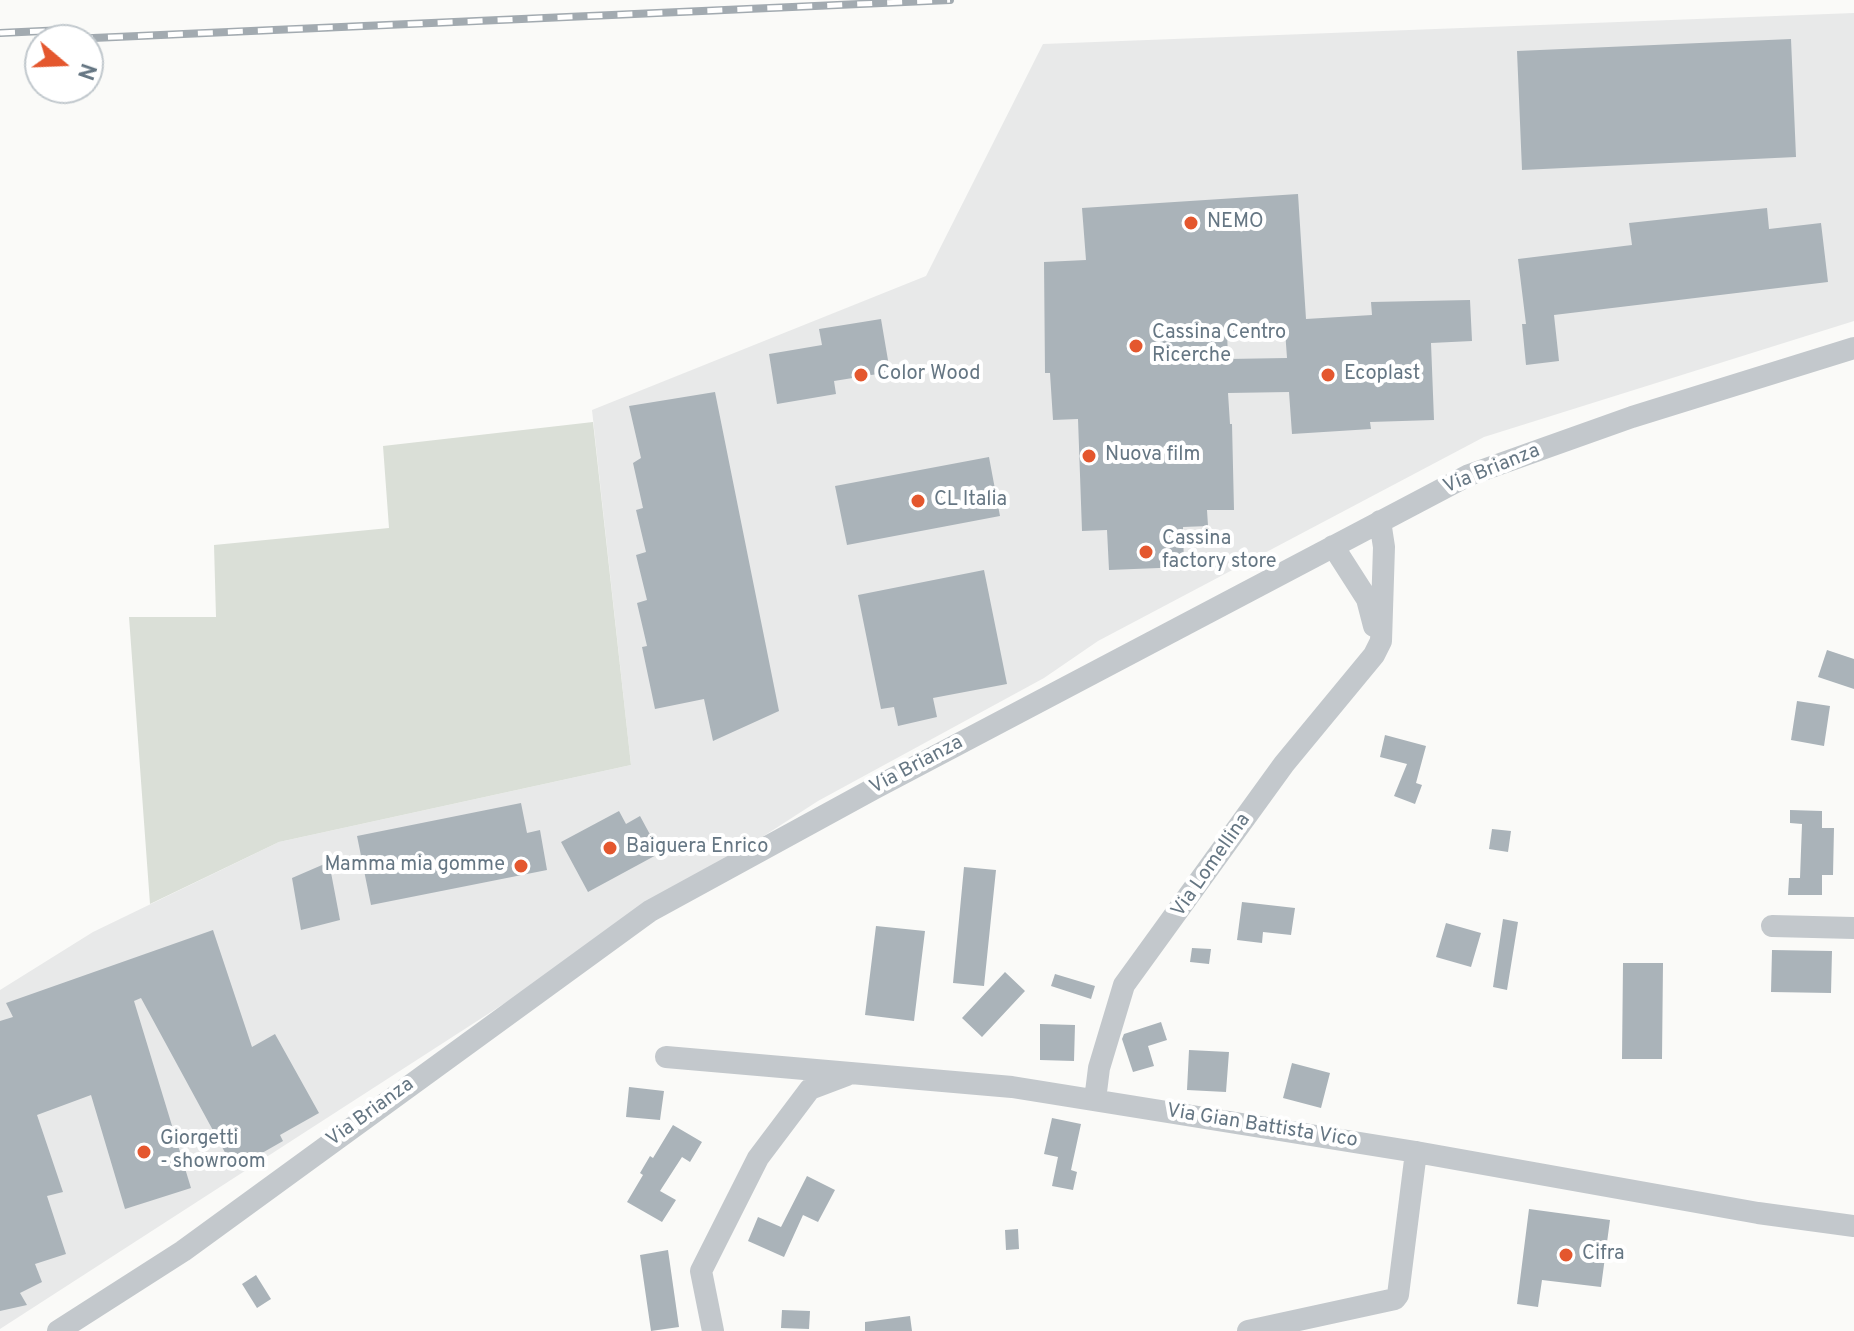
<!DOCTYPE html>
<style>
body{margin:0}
#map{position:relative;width:1854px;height:1331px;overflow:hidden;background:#fafaf8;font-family:Overpass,sans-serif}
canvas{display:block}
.north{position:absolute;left:24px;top:24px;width:80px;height:80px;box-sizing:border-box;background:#fff;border:2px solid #c1c8cd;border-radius:50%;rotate:109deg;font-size:22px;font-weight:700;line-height:32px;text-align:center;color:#657683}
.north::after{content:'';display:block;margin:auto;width:28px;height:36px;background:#e4572e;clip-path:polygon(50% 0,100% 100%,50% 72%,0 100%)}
</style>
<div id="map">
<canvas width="1854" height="1331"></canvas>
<div class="north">N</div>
</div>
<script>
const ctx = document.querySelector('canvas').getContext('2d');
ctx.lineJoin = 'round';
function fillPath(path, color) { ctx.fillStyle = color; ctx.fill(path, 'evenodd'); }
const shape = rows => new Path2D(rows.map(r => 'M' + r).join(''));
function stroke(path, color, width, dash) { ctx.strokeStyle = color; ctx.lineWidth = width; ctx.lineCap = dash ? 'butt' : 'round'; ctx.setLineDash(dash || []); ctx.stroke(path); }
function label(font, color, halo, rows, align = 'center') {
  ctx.font = font + ' Overpass,sans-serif'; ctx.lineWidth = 8; ctx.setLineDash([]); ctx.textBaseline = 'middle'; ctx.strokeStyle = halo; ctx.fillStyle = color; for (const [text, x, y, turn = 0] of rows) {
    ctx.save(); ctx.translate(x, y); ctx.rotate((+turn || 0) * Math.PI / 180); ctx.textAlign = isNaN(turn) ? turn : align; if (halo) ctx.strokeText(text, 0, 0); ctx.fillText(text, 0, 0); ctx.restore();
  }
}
fillPath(shape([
 [1854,13,1854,321,1484,437,1098,641,1044,678,818,801,0,1329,0,990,93,932,279,842,631,765,592,410,926,276,1043,44]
]), '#e8e9e9');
fillPath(shape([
 [593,422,631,765,279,842,150,904,129,617,216,617,214,545,389,528,383,446]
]), '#dadfd7');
fillPath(shape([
 [1791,39,1796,157,1522,170,1517,51],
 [1298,194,1306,319,1372,315,1371,302,1470,300,1472,341,1431,343,1434,420,1370,422,1371,429,1292,434,1289,392,1228,393,1230,424,1232,424,1234,510,1207,510,1208,526,1183,527,1184,567,1109,570,1107,530,1082,531,1078,419,1053,420,1050,373,1045,373,1044,262,1086,260,1082,208],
 [1285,330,1287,358,1228,359,1227,331],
 [1767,208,1769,229,1821,223,1828,282,1554,315,1559,361,1526,365,1522,324,1526,324,1518,259,1632,245,1629,223],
 [881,319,890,372,834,381,836,394,777,404,769,354,822,345,819,329],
 [715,392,779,711,713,741,704,699,655,709,642,647,647,646,637,603,647,600,636,555,646,552,636,510,643,508,633,463,641,458,629,406],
 [989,457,1000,516,847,545,835,486],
 [984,570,1007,684,933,698,937,717,898,726,894,707,881,709,858,595],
 [1827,650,1854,659,1854,689,1818,677],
 [1797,701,1830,706,1824,746,1791,740],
 [1385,735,1426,746,1416,783,1422,785,1415,804,1394,796,1407,764,1380,757],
 [521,803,527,833,540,830,547,870,371,905,357,836],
 [1790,810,1822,811,1822,828,1834,828,1833,875,1822,875,1822,895,1788,895,1789,878,1800,878,1802,824,1790,823],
 [619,811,626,824,640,816,660,853,588,892,561,842],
 [1492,829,1511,831,1508,852,1489,849],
 [329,862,340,920,301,930,292,878],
 [964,867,996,870,984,986,953,983],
 [1242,902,1295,908,1291,935,1263,932,1262,943,1237,940],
 [1503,919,1518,922,1507,990,1493,987],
 [1446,923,1481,933,1471,967,1436,957],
 [876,926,925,931,914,1021,865,1015],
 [213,930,252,1047,275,1034,319,1113,280,1135,283,1141,234,1169,141,998,134,1001,191,1188,125,1209,91,1095,37,1115,63,1192,47,1196,66,1254,35,1264,42,1282,20,1293,27,1305,0,1311,0,1021,13,1017,6,1003],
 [1192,948,1211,949,1209,964,1190,962],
 [1772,950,1832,951,1831,993,1771,992],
 [1623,963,1663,963,1662,1059,1622,1059],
 [1005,972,1025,991,982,1037,962,1018],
 [1055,974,1095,986,1091,999,1051,986],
 [1161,1022,1167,1040,1148,1046,1154,1066,1133,1072,1122,1039,1124,1034],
 [1040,1024,1075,1025,1074,1061,1040,1060],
 [1189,1050,1229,1052,1226,1092,1187,1090],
 [1292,1063,1330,1073,1321,1108,1283,1098],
 [629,1087,664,1091,660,1120,626,1117],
 [1052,1118,1081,1124,1071,1170,1077,1172,1073,1190,1052,1186,1058,1157,1044,1154],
 [673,1125,702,1142,690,1162,682,1157,660,1191,676,1200,662,1222,627,1202,643,1175,640,1173,650,1156,653,1158],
 [807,1176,835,1190,818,1222,803,1215,784,1257,748,1241,758,1217,781,1227],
 [1529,1209,1610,1220,1601,1287,1542,1280,1538,1307,1517,1304],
 [1018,1229,1019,1249,1006,1250,1005,1230],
 [668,1250,679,1327,651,1331,640,1255],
 [256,1275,271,1299,257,1308,242,1284],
 [782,1310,810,1311,809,1329,781,1328],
 [910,1316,912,1331,865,1331,865,1322]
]), '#aab3b9');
stroke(shape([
 [1333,546,1367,599,1374,626],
 [1772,926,1854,928],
 [666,1057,1012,1087,1416,1152,1758,1213,1854,1226],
 [1095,1100,1099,1068,1124,985,1284,764,1374,655,1381,641,1384,547,1380,521],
 [58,1331,183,1251,650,911,875,788,1469,475,1632,417,1854,348],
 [713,1331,701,1271,758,1158,810,1089,847,1075],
 [1248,1331,1395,1299,1398,1295,1416,1152]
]), '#c3c8cc', 22);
const rail = shape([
 [0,33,64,30],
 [48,40,950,0]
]);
stroke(rail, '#a2aab0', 8);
stroke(rail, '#fff', 5, [15]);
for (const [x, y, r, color] of [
 [1191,223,8,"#e4572e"],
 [1136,346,8,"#e4572e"],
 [861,375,8,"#e4572e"],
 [1328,375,8,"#e4572e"],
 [1089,456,8,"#e4572e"],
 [918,501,8,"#e4572e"],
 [1146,552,8,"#e4572e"],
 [610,848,8,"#e4572e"],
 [521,866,8,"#e4572e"],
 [144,1152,8,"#e4572e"],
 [1566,1255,8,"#e4572e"]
]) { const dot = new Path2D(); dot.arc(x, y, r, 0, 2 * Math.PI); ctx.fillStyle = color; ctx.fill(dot); stroke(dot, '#fff', 3); }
label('20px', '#657683', '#fff', [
 ["NEMO",1207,223],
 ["Cassina Centro",1152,334],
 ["Ricerche",1152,357],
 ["Color Wood",877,375],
 ["Ecoplast",1344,375],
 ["Nuova film",1105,456],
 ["CL Italia",934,501],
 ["Cassina",1162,540],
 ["factory store",1162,563],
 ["Baiguera Enrico",626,848],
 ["Mamma mia gomme",505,866,"right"],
 ["Giorgetti",160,1140],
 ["- showroom",160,1163],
 ["Cifra",1582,1255]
], 'left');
label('20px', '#657683', '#fff', [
 ["Via Brianza",1492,470,-22],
 ["Via Brianza",917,766,-28],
 ["Via Lomellina",1212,866,-55],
 ["Via Brianza",371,1113,-36],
 ["Via Gian Battista Vico",1262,1127,9]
]);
</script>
